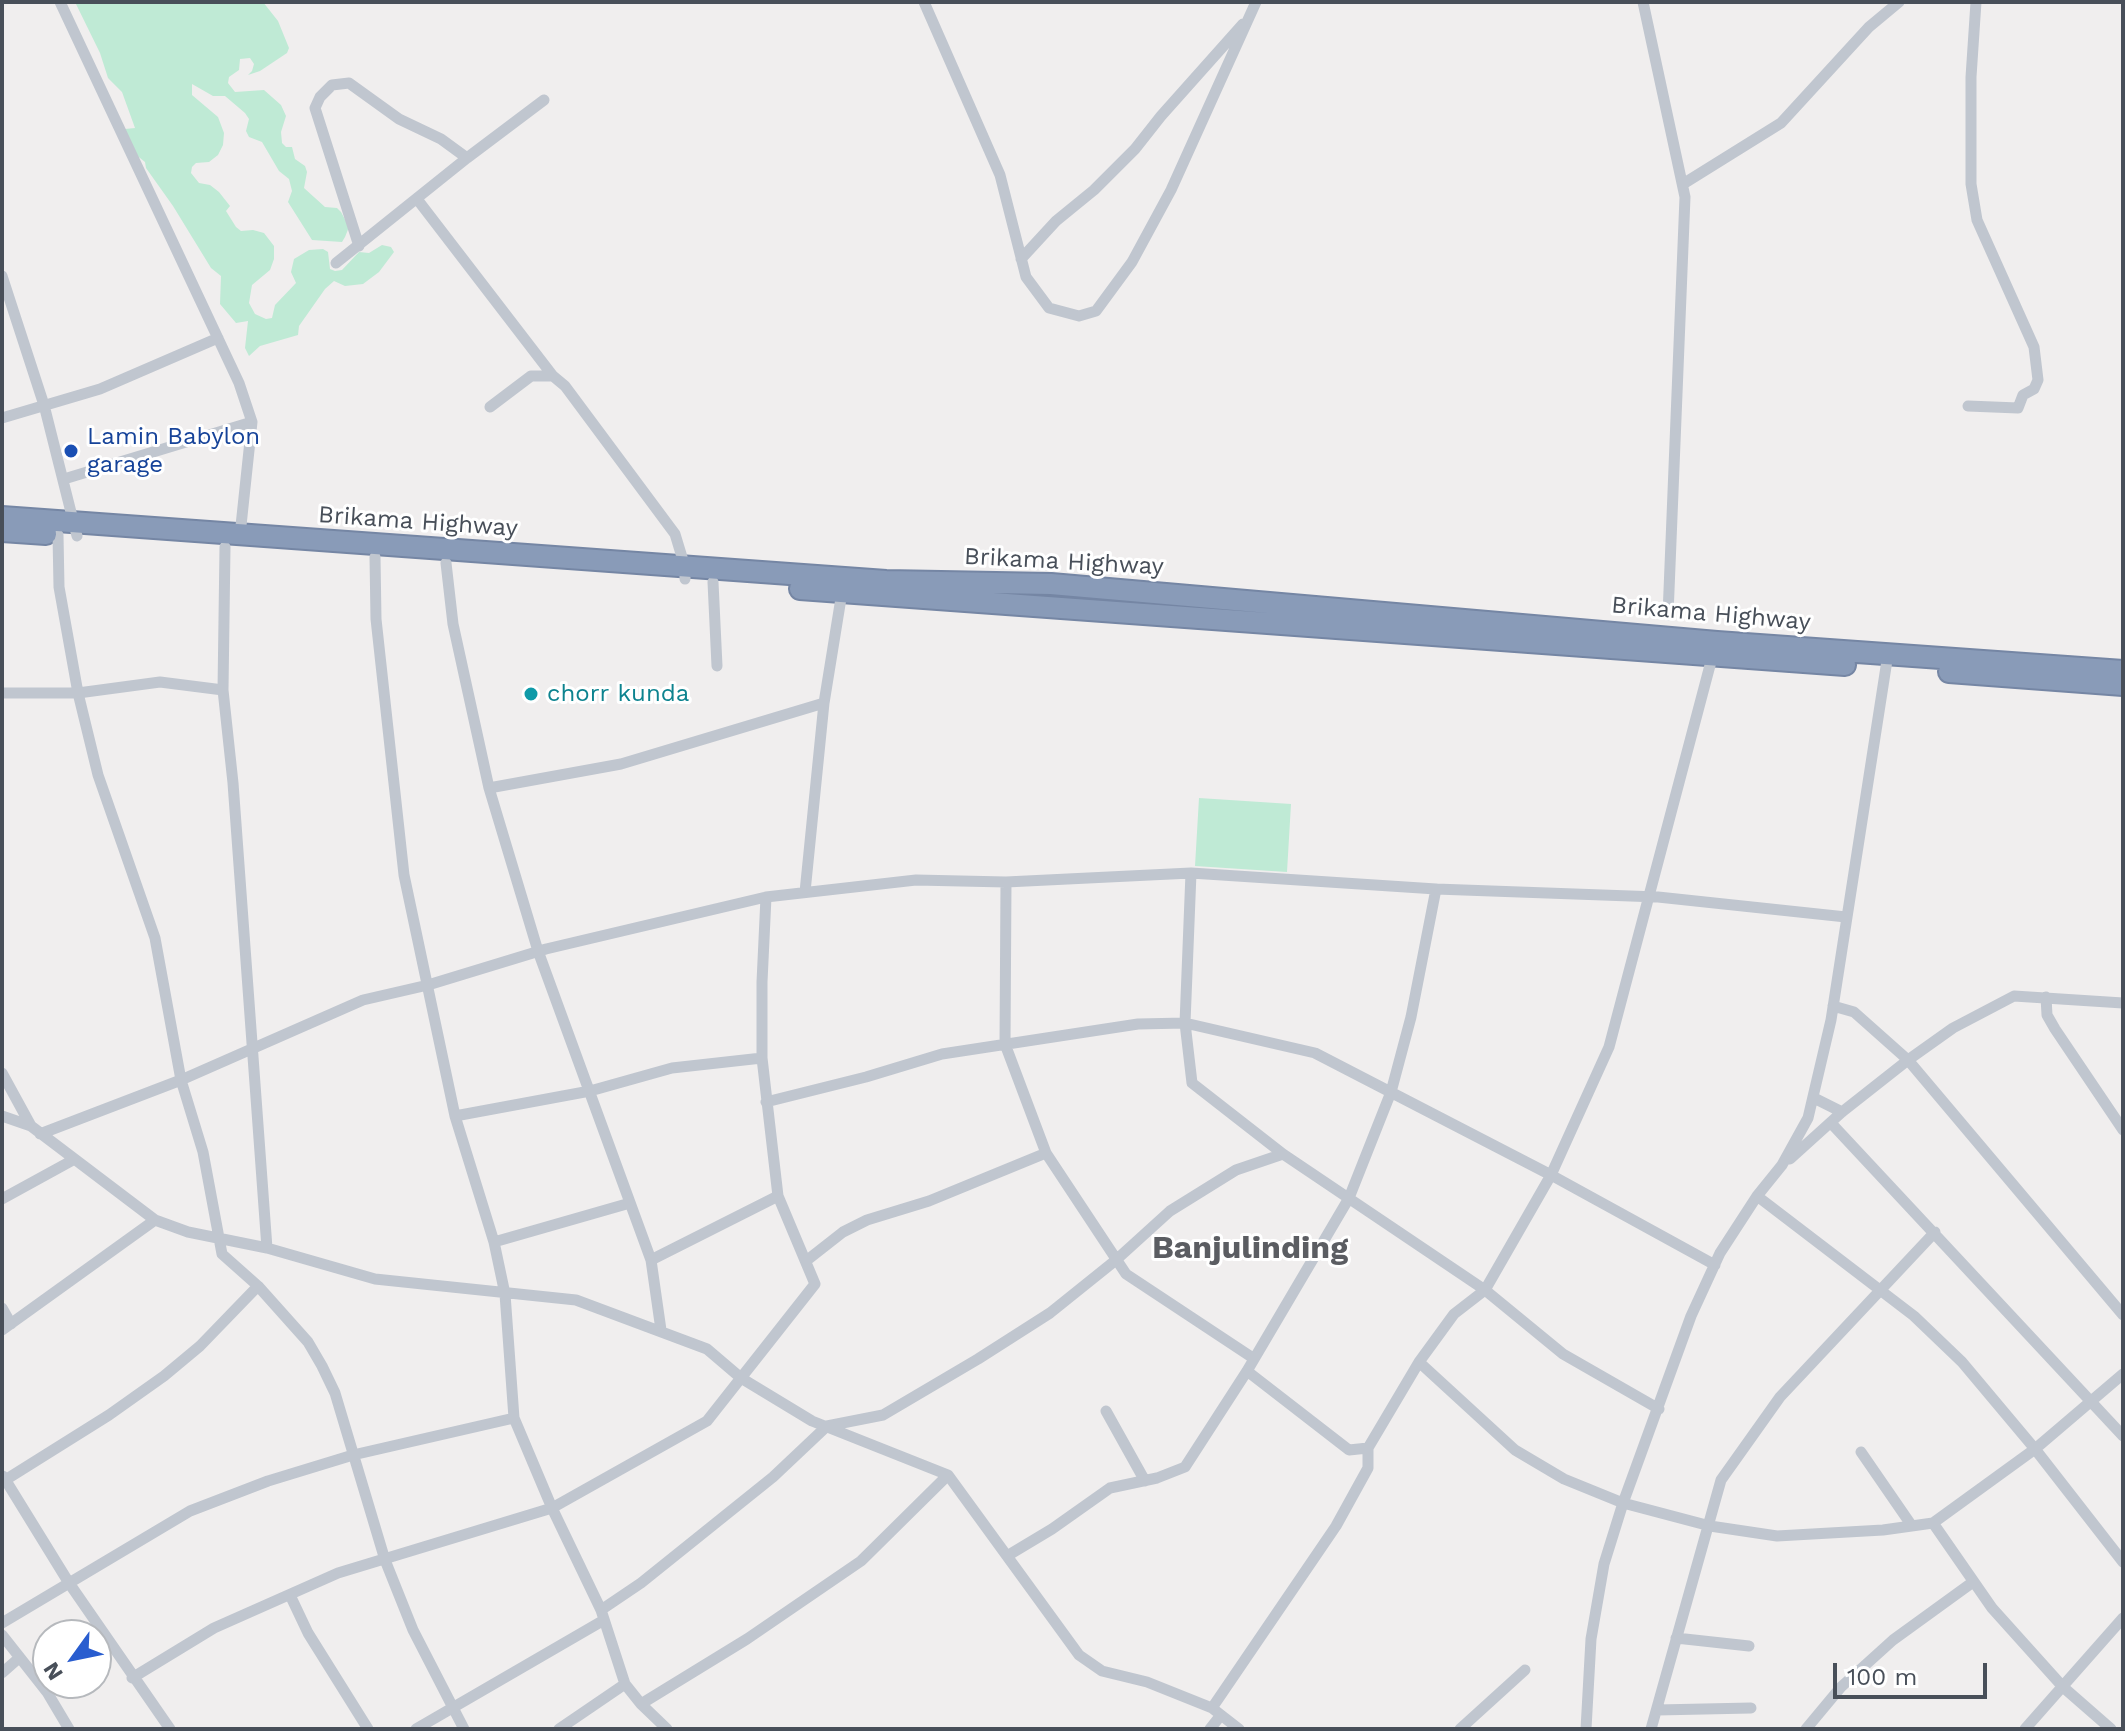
<!DOCTYPE html>
<style>
body{margin:0}
#map{position:relative;width:2125px;height:1731px;overflow:hidden;background:#f0eeee;font-family:"Work Sans",sans-serif}
canvas{display:block}
.frame{position:absolute;inset:0;border:4px solid #484f59;pointer-events:none}
.north{position:absolute;left:32px;top:1619px;width:80px;height:80px;box-sizing:border-box;background:#fff;border:2px solid #b6b9bd;border-radius:50%;rotate:237deg;font-size:22px;font-weight:700;line-height:32px;text-align:center;color:#484f59}
.north::after{content:'';display:block;margin:auto;width:28px;height:36px;background:#295dcf;clip-path:polygon(50% 0,100% 100%,50% 72%,0 100%)}
.scale{position:absolute;left:1833px;top:1663px;width:154px;height:36px;box-sizing:border-box;border:4px solid #484f59;border-top:0;padding-left:10px;font-size:24px;line-height:28px;white-space:nowrap;color:#484f59;-webkit-text-stroke:6px #fff;paint-order:stroke}
</style>
<div id="map">
<canvas width="2125" height="1731"></canvas>
<div class="frame"></div>
<div class="north">N</div>
<div class="scale">100 m</div>
</div>
<script>
const ctx = document.querySelector('canvas').getContext('2d');
ctx.lineJoin = 'round';
function fillPath(path, color) { ctx.fillStyle = color; ctx.fill(path, 'evenodd'); }
const shape = rows => new Path2D(rows.map(r => 'M' + r).join(''));
function stroke(path, color, width, dash) { ctx.strokeStyle = color; ctx.lineWidth = width; ctx.lineCap = dash ? 'butt' : 'round'; ctx.setLineDash(dash || []); ctx.stroke(path); }
function label(font, color, halo, rows, align = 'center') {
  ctx.font = font + ' "Work Sans",sans-serif'; ctx.lineWidth = 6; ctx.setLineDash([]); ctx.textBaseline = 'middle'; ctx.strokeStyle = halo; ctx.fillStyle = color; for (const [text, x, y, turn = 0] of rows) {
    ctx.save(); ctx.translate(x, y); ctx.rotate((+turn || 0) * Math.PI / 180); ctx.textAlign = isNaN(turn) ? turn : align; if (halo) ctx.strokeText(text, 0, 0); ctx.fillText(text, 0, 0); ctx.restore();
  }
}
fillPath(shape([
 [75,2,263,2,278,21,289,48,287,53,260,71,248,75,252,71,254,64,250,58,240,59,239,70,229,77,228,83,235,92,264,90,281,105,286,116,281,132,282,143,286,147,292,147,295,159,305,166,307,172,304,188,325,207,337,208,341,212,349,227,345,237,342,242,312,240,288,202,292,191,289,179,279,171,262,142,249,137,246,131,249,119,245,113,225,96,213,96,192,84,192,95,218,117,224,133,223,145,218,155,209,162,196,163,192,167,191,173,199,183,210,185,219,192,230,206,226,211,236,227,241,231,253,230,264,233,274,246,274,259,270,270,252,285,249,303,255,314,266,319,272,318,275,305,296,283,291,272,294,259,309,250,323,249,328,252,330,269,335,271,342,270,359,252,369,253,382,245,391,247,394,252,379,272,363,284,345,286,334,281,325,289,299,326,298,335,260,346,249,356,245,348,248,321,236,323,220,304,221,276,211,268,173,206,146,168,145,162,135,154,125,129,135,128,122,92,108,78,100,53],
 [1199,798,1291,804,1287,872,1195,866]
]), '#bfead5');
const highway = shape([
 [2,517,886,581,1051,584,1717,642,2123,671],
 [2,531,46,534],
 [800,589,1845,665],
 [1949,672,2123,685]
]);
stroke(highway, '#7586a4', 24);
stroke(shape([
 [60,2,239,383,252,422,240,535],
 [924,2,1000,175,1026,277,1049,308,1079,316,1096,311,1132,262,1171,190,1256,2],
 [1643,2,1685,197,1668,615],
 [1683,184,1781,123,1869,27,1899,2],
 [417,199,553,376],
 [359,246,315,108,320,97,332,85,349,83,399,119,441,139,467,158],
 [1021,259,1056,221,1094,190,1135,149,1161,116,1243,24],
 [336,263,467,158,544,100],
 [2,276,44,405,77,536],
 [1968,406,2018,408,2023,395,2034,389,2038,380,2034,347,1977,220,1971,184,1971,77,1976,2],
 [490,407,531,376,553,376,565,386,675,534,685,567,685,579],
 [2,418,100,389,218,338],
 [64,479,252,422],
 [58,535,59,587,78,693,98,775,155,938,181,1080,203,1152,222,1254,258,1286,308,1342,322,1366,335,1393,385,1560,413,1630,464,1729],
 [225,547,223,690,233,783,267,1248],
 [375,557,376,619,404,875,455,1116,494,1242,505,1294,514,1418,552,1508,601,1610,625,1684,641,1704,667,1729],
 [446,563,453,624,489,788,538,951,651,1260,661,1330],
 [713,582,717,666],
 [2,693,78,693,160,682,223,690],
 [489,788,621,764,824,703],
 [1191,873,1185,1023,1192,1083,1283,1154,1485,1290,1563,1354,1659,1409],
 [1006,882,1005,1044,1046,1153,1126,1274,1253,1358],
 [805,892,824,703,842,592],
 [2046,997,2047,1015,2055,1029,2123,1130],
 [1833,1006,1854,1012,1908,1060,2123,1315],
 [2,1073,31,1126],
 [1814,1098,1842,1112],
 [766,1102,866,1077,942,1054,1138,1024,1185,1023,1315,1053,1551,1175,1715,1265],
 [2,1116,31,1126,155,1220,188,1232,267,1248,375,1279,576,1300,707,1349,741,1378,812,1421,948,1475,1079,1655,1102,1671,1147,1682,1212,1708,1239,1729],
 [455,1116,590,1091,672,1068,762,1058],
 [1831,1123,2123,1436],
 [40,1134,181,1080,363,1000,428,985,546,949,766,897,916,880,1006,882,1191,873,1436,889,1658,897,1846,917],
 [1790,1159,1842,1112,1908,1060,1953,1028,2014,996,2123,1003],
 [1757,1196,1914,1316,1962,1362,2035,1449,2123,1562],
 [2,1199,73,1160],
 [494,1242,630,1203],
 [651,1260,778,1196],
 [806,1261,843,1232,867,1220,929,1201,1046,1153],
 [2,1308,11,1324],
 [2,1330,155,1220],
 [1419,1362,1515,1450,1564,1479,1623,1503,1710,1526,1777,1536,1883,1530,1933,1523,2035,1449,2123,1374],
 [1247,1371,1349,1450,1368,1448],
 [1106,1411,1145,1481],
 [1861,1452,1912,1526],
 [3,1476,69,1583,170,1729],
 [2,1482,109,1415,164,1376,200,1346,258,1286],
 [1933,1523,1992,1608,2063,1687,2111,1729],
 [1007,1556,1052,1529,1110,1488,1157,1478,1185,1467,1247,1371,1349,1198,1391,1092,1411,1017,1436,889],
 [290,1595,308,1633,368,1729],
 [601,1610,641,1583,773,1477,827,1426,883,1415,978,1359,1050,1313,1116,1260,1170,1211,1236,1170,1283,1154],
 [2,1623,190,1511,268,1481,353,1455,514,1418],
 [2,1635,47,1692,69,1729],
 [1676,1638,1749,1646],
 [2,1673,19,1658],
 [132,1678,214,1628,338,1573,552,1508,707,1421,815,1284,778,1196,762,1058,762,982,766,897],
 [641,1704,747,1639,861,1561,948,1475],
 [1212,1708,1336,1526,1368,1468,1368,1448,1419,1362,1454,1314,1485,1290,1551,1175,1609,1047,1713,654],
 [1657,1710,1751,1708],
 [416,1729,604,1620],
 [559,1729,625,1684],
 [1210,1729,1221,1715],
 [1460,1729,1525,1670],
 [1586,1729,1591,1639,1604,1564,1623,1503,1691,1316,1720,1253,1757,1196,1782,1165,1808,1118,1831,1020,1888,654],
 [1651,1729,1721,1480,1780,1397,1935,1232],
 [1806,1729,1841,1687,1893,1640,1973,1582],
 [2025,1729,2123,1618]
]), '#c0c6cf', 11);
stroke(highway, '#899bb8', 20);
for (const [x, y, r, color] of [
 [71,451,8,"#1a4fb4"],
 [531,694,8,"#0f9aa8"]
]) { const dot = new Path2D(); dot.arc(x, y, r, 0, 2 * Math.PI); ctx.fillStyle = color; ctx.fill(dot); stroke(dot, '#fff', 3); }
label('24px', '#164399', '#fff', [
 ["Lamin Babylon",87,437],
 ["garage",87,465]
], 'left');
label('24px', '#484f59', '#fff', [
 ["Brikama Highway",418,522,4],
 ["Brikama Highway",1064,562,3],
 ["Brikama Highway",1711,614,5]
]);
label('24px', '#0d838f', '#fff', [
 ["chorr kunda",547,694]
], 'left');
label('bold 32px', '#5b5d62', '#fff', [
 ["Banjulinding",1250,1249]
]);
</script>
